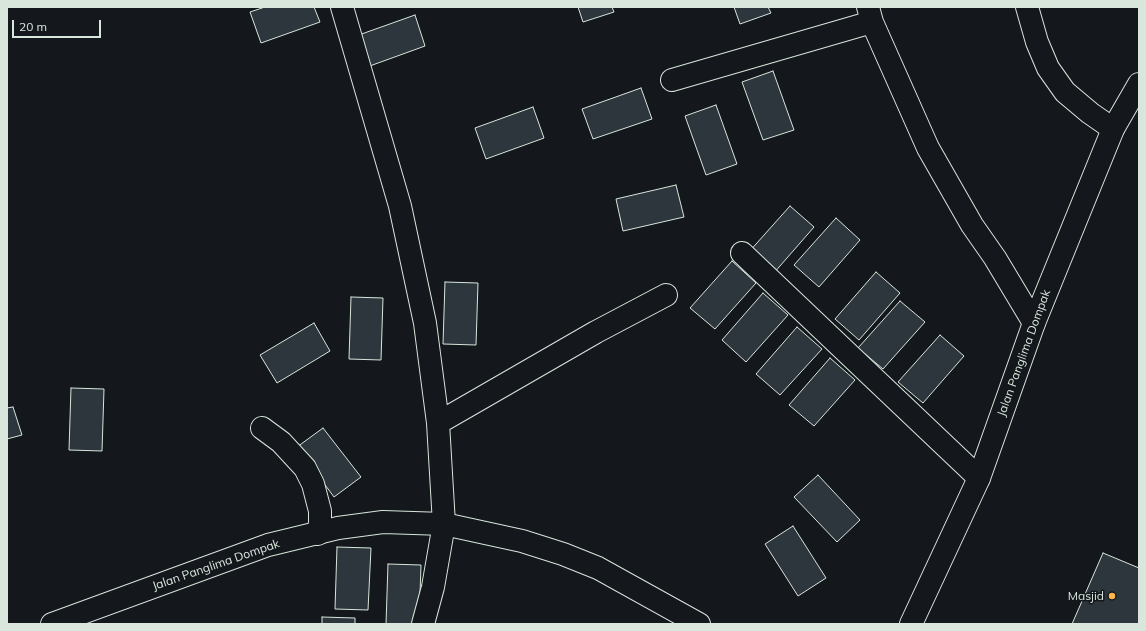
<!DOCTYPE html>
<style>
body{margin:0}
#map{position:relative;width:1146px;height:631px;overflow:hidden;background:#14181c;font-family:Mulish,sans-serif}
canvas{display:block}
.frame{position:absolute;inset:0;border:8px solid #d8e6dc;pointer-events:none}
.scale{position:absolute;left:12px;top:20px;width:89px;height:18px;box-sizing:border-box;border:2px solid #d8e6dc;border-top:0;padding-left:5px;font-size:12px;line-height:14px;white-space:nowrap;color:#d8e6dc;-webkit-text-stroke:3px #14181c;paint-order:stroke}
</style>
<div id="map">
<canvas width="1146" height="631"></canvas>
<div class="frame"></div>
<div class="scale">20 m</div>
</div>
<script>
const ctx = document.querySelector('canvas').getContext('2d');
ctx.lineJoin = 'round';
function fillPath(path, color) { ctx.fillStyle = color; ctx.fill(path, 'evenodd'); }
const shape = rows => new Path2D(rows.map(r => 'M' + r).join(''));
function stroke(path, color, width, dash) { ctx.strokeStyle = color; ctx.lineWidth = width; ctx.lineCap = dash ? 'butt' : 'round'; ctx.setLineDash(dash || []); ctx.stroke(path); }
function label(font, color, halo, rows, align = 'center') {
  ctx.font = font + ' Mulish,sans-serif'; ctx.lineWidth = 3; ctx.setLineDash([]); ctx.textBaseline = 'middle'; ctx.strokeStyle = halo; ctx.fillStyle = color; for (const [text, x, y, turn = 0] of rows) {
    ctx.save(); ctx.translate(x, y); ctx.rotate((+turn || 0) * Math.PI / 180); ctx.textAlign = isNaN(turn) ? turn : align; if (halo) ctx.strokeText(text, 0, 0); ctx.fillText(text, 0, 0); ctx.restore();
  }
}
const building = shape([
 [265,7,314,7,320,22,261,43,250,12,265,7],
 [578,7,612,7,614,12,583,22,578,7],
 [734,7,768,7,771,13,740,24,734,7],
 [415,15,425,46,367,67,356,36,415,15],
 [773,71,794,130,763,140,742,82,773,71],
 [641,88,652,119,593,139,582,109,641,88],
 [716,105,737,164,706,175,685,116,716,105],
 [533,107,544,138,486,159,475,128,533,107],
 [676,185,684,217,623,231,616,199,676,185],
 [790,206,814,227,773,274,748,253,790,206],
 [836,218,860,240,819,287,794,265,836,218],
 [732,261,756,283,715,329,690,308,732,261],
 [876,272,900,293,859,340,835,319,876,272],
 [445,282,478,283,476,345,443,344,445,282],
 [763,293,788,315,746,362,722,340,763,293],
 [351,297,383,298,381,360,349,359,351,297],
 [900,301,925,322,883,369,858,348,900,301],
 [314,323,330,351,277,383,260,355,314,323],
 [797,327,822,349,780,395,756,374,797,327],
 [940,335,964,356,923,403,898,382,940,335],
 [830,358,855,380,814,426,789,405,830,358],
 [71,388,104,389,102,451,69,450,71,388],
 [13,407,22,435,7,439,7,408,13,407],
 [323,428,361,477,334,497,297,447,323,428],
 [818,475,860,520,837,542,794,497,818,475],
 [793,526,826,578,798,596,765,544,793,526],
 [337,547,371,548,368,610,335,609,337,547],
 [1103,553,1139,568,1139,624,1072,624,1103,553],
 [388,564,421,565,419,624,386,624,388,564],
 [322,617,355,618,355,624,322,624,322,617]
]);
fillPath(building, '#2c363c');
stroke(building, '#d8e6dc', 1);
const street = shape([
 [342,7,400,206,425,323,438,423,444,524,433,587,423,624],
 [868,7,872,22,928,148,972,225,995,258,1034,323],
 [1027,7,1037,42,1048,68,1065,92,1090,113,1113,129],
 [672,80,872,22],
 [742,253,979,478],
 [438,423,596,332,666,295],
 [262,428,281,442,305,468,313,484,320,511,320,523,318,534]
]);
const secondary = shape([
 [52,624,268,545,338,528,383,522,444,524,522,541,563,554,598,568,699,624],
 [911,624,979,478,1034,323,1113,129,1139,84]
]);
stroke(street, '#d8e6dc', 24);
stroke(secondary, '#d8e6dc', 24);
stroke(street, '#14181c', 22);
stroke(secondary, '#14181c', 22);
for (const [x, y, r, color] of [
 [1112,596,4,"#ffb74d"]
]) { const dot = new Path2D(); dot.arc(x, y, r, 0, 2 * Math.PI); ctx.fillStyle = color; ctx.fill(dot); stroke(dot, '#14181c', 1.5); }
label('12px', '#d8e6dc', '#14181c', [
 ["Jalan Panglima Dompak",1024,353,-70],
 ["Jalan Panglima Dompak",216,565,-19]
]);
label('12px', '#d8e6dc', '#14181c', [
 ["Masjid",1104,596]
], 'right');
</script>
